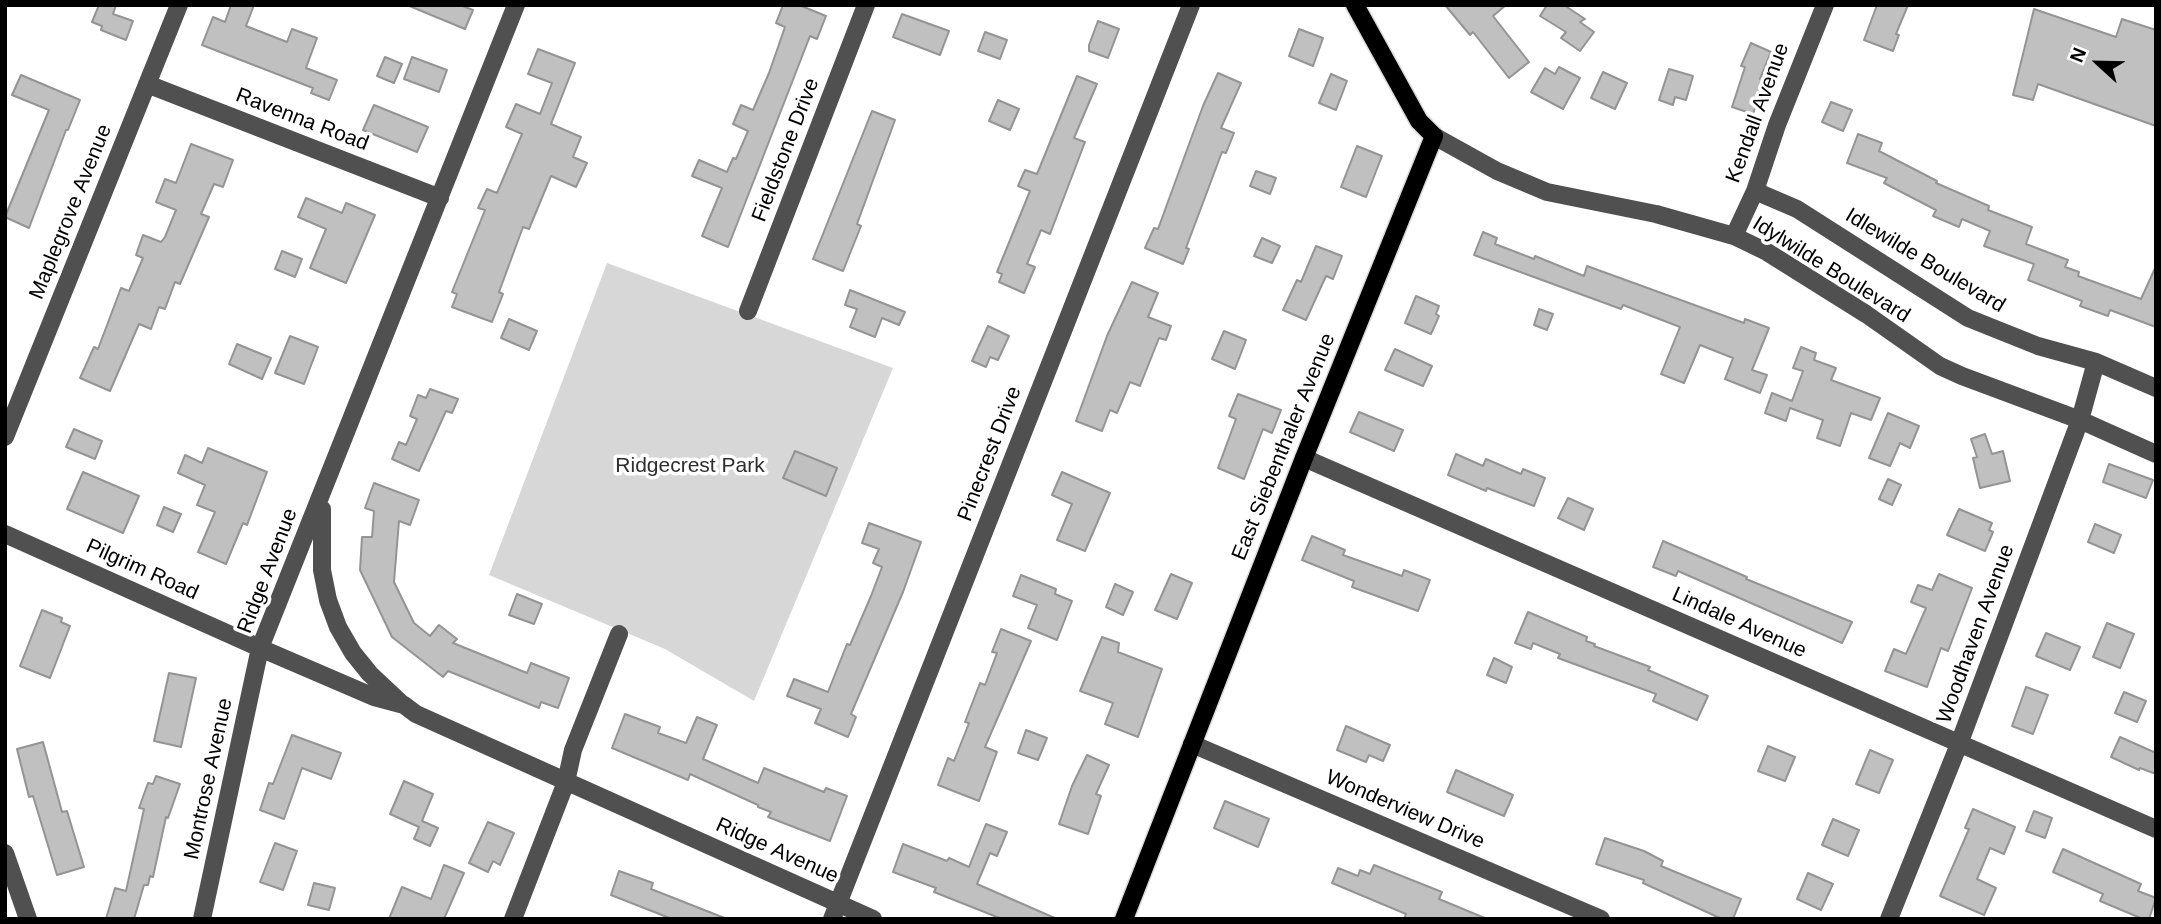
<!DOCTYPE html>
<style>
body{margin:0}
#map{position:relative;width:2161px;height:924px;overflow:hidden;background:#fff;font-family:Arial,sans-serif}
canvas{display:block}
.frame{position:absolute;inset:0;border:7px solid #000;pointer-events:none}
.north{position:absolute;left:2063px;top:28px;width:70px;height:70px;-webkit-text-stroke:5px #fff;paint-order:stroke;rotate:292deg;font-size:19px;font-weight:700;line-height:28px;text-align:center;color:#000}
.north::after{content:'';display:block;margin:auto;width:24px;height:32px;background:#000;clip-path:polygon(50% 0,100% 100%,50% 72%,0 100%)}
</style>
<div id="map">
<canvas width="2161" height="924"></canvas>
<div class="frame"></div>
<div class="north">N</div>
</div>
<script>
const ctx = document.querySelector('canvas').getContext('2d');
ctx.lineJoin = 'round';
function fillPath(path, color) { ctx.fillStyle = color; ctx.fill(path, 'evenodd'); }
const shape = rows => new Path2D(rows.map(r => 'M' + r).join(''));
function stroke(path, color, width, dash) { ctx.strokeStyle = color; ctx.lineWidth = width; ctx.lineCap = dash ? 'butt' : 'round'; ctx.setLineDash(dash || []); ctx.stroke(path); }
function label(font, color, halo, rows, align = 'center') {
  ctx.font = font + ' Arial,sans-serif'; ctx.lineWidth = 7; ctx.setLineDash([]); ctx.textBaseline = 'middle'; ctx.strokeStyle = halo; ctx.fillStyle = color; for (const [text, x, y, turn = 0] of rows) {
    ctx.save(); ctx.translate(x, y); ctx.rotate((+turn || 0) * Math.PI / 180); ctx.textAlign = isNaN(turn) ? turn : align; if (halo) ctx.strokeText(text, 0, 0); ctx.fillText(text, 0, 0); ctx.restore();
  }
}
fillPath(shape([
 [607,263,893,368,754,701,665,649,489,575]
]), '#d7d7d7');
const building = shape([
 [99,5,116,5,113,14,133,21,126,40,101,30,102,26,92,22,99,5],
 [231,5,254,5,246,26,287,42,292,29,317,38,306,68,337,80,329,100,311,93,313,88,202,45,213,17,225,22,231,5],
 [407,5,460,5,473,10,465,29,407,5],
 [783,5,799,5,826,16,817,39,810,36,728,247,702,236,722,188,692,176,699,160,727,172,733,158,736,159,748,131,733,124,741,105,753,110,769,73,785,27,776,23,783,5],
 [1445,5,1506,5,1493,16,1529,62,1509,78,1473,32,1470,35,1445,5],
 [1547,5,1564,5,1585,19,1580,22,1594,32,1580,51,1561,38,1566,32,1540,16,1547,5],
 [1877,5,1908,5,1896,34,1899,35,1893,51,1864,40,1877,5],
 [2034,9,2116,37,2122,19,2156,30,2156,126,2038,84,2033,100,2013,95,2034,9],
 [902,14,949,31,940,55,893,37,902,14],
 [1098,21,1119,29,1108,58,1089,51,1089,45,1098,21],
 [1299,29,1323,38,1313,66,1289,56,1299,29],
 [985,32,1007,40,1000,59,978,51,985,32],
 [1751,43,1771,52,1760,79,1764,81,1753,114,1732,107,1745,67,1741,66,1751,43],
 [538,49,575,63,551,124,581,137,573,157,587,163,576,187,551,176,529,229,523,227,499,292,503,294,492,322,452,307,457,294,452,292,485,210,478,208,487,189,497,193,522,134,506,127,516,104,540,114,552,83,528,74,538,49],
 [385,57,402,64,394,83,377,76,385,57],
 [412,57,447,70,439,92,404,79,412,57],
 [1559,67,1580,78,1563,109,1531,92,1545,68,1555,74,1559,67],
 [1669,69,1693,76,1686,100,1675,97,1673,105,1659,100,1669,69],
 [1603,72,1627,83,1615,109,1591,98,1603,72],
 [1218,73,1241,83,1221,128,1234,133,1226,153,1222,152,1186,248,1189,249,1183,264,1145,248,1154,228,1158,229,1203,106,1218,73],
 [1331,74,1347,81,1336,110,1319,103,1331,74],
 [21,75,80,100,68,130,66,130,29,228,5,217,49,110,12,95,21,75],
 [1077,76,1097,84,1074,138,1085,142,1050,234,1041,230,1027,264,1035,267,1024,293,999,282,1002,274,997,272,1030,191,1018,186,1025,170,1037,174,1077,76],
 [998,100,1019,109,1010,130,989,121,998,100],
 [1831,102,1852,110,1843,131,1822,122,1831,102],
 [374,105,428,127,417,152,363,130,374,105],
 [872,111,895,120,857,224,861,226,843,271,813,259,872,111],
 [1858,134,1882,143,1879,151,1937,181,1936,183,1989,206,1988,210,2032,227,2026,244,2068,260,2065,267,2079,272,2078,276,2141,299,2156,266,2156,327,2110,310,2108,316,2080,306,2082,301,2028,280,2034,264,1984,246,1990,231,1962,219,1959,227,1933,216,1936,210,1884,183,1887,178,1847,163,1858,134],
 [191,144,233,160,223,187,214,184,201,214,209,217,180,284,175,282,165,309,159,307,151,329,139,324,110,391,80,378,94,347,98,349,121,288,129,291,143,258,136,255,143,235,161,242,165,237,176,210,156,202,165,179,176,183,191,144],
 [1357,146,1382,156,1366,197,1341,187,1357,146],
 [1256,171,1276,178,1270,194,1250,186,1256,171],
 [306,198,342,213,346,203,375,215,346,283,310,268,326,229,298,217,306,198],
 [1483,232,1497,238,1495,244,1534,259,1535,256,1584,276,1587,266,1744,323,1745,319,1769,328,1752,370,1767,375,1760,393,1725,379,1733,358,1700,345,1684,383,1661,374,1680,327,1623,305,1621,309,1474,255,1483,232],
 [1262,238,1280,246,1272,263,1254,256,1262,238],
 [1316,246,1342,256,1333,279,1326,276,1306,320,1283,310,1297,280,1301,282,1316,246],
 [282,251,302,259,295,277,275,269,282,251],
 [1132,282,1158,293,1148,317,1171,326,1166,340,1159,338,1140,386,1130,382,1117,413,1110,410,1102,431,1076,421,1107,336,1132,282],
 [850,290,905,312,899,325,882,318,875,337,850,327,857,309,845,305,850,290],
 [1416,296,1439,306,1436,314,1439,316,1431,334,1405,323,1416,296],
 [1539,309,1553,314,1547,330,1534,325,1539,309],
 [509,319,537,331,529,350,501,338,509,319],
 [988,326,1009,336,998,360,990,357,986,367,972,361,988,326],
 [1224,331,1246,340,1235,369,1212,359,1224,331],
 [290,336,318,347,304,384,275,373,290,336],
 [237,344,271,358,262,379,229,364,237,344],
 [1801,347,1816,353,1814,360,1836,368,1831,380,1880,398,1871,420,1851,413,1840,446,1817,438,1823,420,1790,408,1786,421,1765,413,1772,393,1792,401,1803,371,1793,368,1801,347],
 [1395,349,1432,366,1423,386,1385,370,1395,349],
 [430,389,458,399,452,413,446,411,419,471,392,459,399,442,406,445,417,419,410,416,418,395,426,398,430,389],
 [1238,394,1281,410,1272,433,1263,429,1244,479,1218,468,1236,419,1229,416,1238,394],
 [1359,412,1403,430,1394,451,1350,432,1359,412],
 [1888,413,1919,426,1910,448,1900,443,1890,466,1869,458,1888,413],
 [74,429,102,441,95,459,66,447,74,429],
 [1985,434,1992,454,2003,451,2010,481,1980,488,1973,458,1977,457,1971,439,1985,434],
 [208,448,267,472,247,525,243,523,226,564,198,552,215,512,197,505,205,485,178,473,185,455,202,463,208,448],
 [795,451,837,468,826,496,783,478,795,451],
 [1456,454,1483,466,1486,459,1521,474,1523,469,1545,478,1534,506,1487,488,1486,491,1448,475,1456,454],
 [2109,464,2153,480,2146,498,2103,482,2109,464],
 [83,472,139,496,123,533,67,509,83,472],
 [1062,472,1110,493,1085,551,1057,540,1072,504,1052,495,1062,472],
 [1888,479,1901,485,1892,505,1879,499,1888,479],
 [374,483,419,500,410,525,399,521,394,582,414,623,430,636,439,625,457,639,453,643,527,673,531,663,569,678,558,708,541,702,539,708,448,671,443,677,392,637,360,570,362,537,372,537,374,511,365,508,374,483],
 [1568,498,1593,509,1584,530,1558,518,1568,498],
 [164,507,181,514,173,532,157,525,164,507],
 [1959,509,1992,523,1989,530,1993,532,1985,551,1947,535,1959,509],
 [869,523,921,542,903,592,851,714,856,717,848,737,815,723,821,709,787,696,794,679,828,692,847,644,850,645,871,596,882,567,873,563,879,549,862,543,869,523],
 [2095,524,2121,535,2114,553,2088,542,2095,524],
 [1312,536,1345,550,1343,555,1402,576,1404,570,1430,580,1418,611,1352,587,1354,581,1302,560,1312,536],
 [1663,541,1747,577,1746,579,1852,622,1842,643,1678,571,1676,576,1653,567,1663,541],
 [1171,574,1192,583,1177,619,1155,610,1171,574],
 [1939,574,1972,588,1948,651,1941,648,1927,687,1885,671,1894,649,1906,654,1926,608,1911,602,1918,585,1932,590,1939,574],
 [1021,575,1056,589,1055,594,1072,601,1057,640,1028,628,1037,605,1013,596,1021,575],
 [1115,584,1133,592,1123,615,1106,607,1115,584],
 [517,594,542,604,534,624,509,615,517,594],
 [42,610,62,618,61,622,70,626,50,678,20,666,42,610],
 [1528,612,1587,637,1586,641,1595,644,1594,646,1650,667,1648,670,1708,696,1697,720,1653,701,1656,694,1558,658,1560,654,1533,643,1531,649,1515,643,1528,612],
 [2107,623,2134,634,2120,668,2093,657,2107,623],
 [1001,629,1031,641,985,747,997,752,979,801,938,785,948,758,954,761,969,723,965,722,980,683,985,685,997,653,992,652,1001,629],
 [2046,633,2080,647,2070,670,2036,656,2046,633],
 [1102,637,1119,643,1118,652,1162,669,1138,737,1105,724,1113,703,1080,691,1102,637],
 [1494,658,1512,667,1506,683,1487,675,1494,658],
 [169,673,196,678,181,747,154,741,169,673],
 [2026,687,2048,695,2033,734,2012,726,2026,687],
 [2124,692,2146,701,2137,722,2115,713,2124,692],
 [625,714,660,727,658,733,686,743,697,717,717,725,703,759,758,783,764,768,824,792,826,788,847,796,830,841,768,817,771,812,758,807,758,805,690,774,688,780,612,748,625,714],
 [1346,726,1390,745,1383,761,1369,755,1366,762,1337,750,1346,726],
 [1026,730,1047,738,1038,760,1018,753,1026,730],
 [292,735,341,753,331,779,302,768,284,819,260,810,269,783,273,784,292,735],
 [2120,737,2156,753,2156,774,2140,768,2139,770,2111,757,2120,737],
 [43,742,62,812,67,811,84,867,57,875,33,796,29,797,17,749,43,742],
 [1768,746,1795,757,1785,781,1758,771,1768,746],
 [1870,750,1893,760,1879,793,1856,784,1870,750],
 [1087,755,1109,765,1096,794,1101,796,1088,834,1059,824,1072,786,1087,755],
 [1456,770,1513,795,1504,816,1447,792,1456,770],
 [156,776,180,784,168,818,166,817,153,877,150,876,148,885,144,885,134,919,106,919,115,888,126,891,144,809,139,808,148,783,153,784,156,776],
 [404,781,433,794,422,821,438,828,430,846,414,839,419,827,390,814,404,781],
 [1225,801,1269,819,1258,847,1214,828,1225,801],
 [1973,809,2015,827,2004,854,1990,848,1977,879,1996,888,1984,915,1940,896,1969,829,1965,828,1973,809],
 [2034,811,2052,818,2045,838,2026,831,2034,811],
 [1833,819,1859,830,1848,856,1822,845,1833,819],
 [488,822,514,833,500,865,493,861,488,872,469,863,488,822],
 [986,824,1007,832,997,856,990,853,977,884,1057,919,1002,919,934,892,936,888,893,872,903,844,947,861,949,858,969,867,986,824],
 [1605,838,1644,851,1663,861,1661,866,1741,899,1733,919,1722,919,1643,883,1644,880,1596,864,1605,838],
 [275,843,297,851,283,890,260,882,275,843],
 [2063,849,2141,884,2138,891,2156,898,2149,919,2143,919,2100,901,2103,894,2053,872,2063,849],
 [444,865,464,873,444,919,389,919,402,887,431,899,444,865],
 [1374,865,1442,892,1439,899,1487,919,1404,919,1406,914,1332,883,1338,868,1358,876,1360,870,1370,874,1374,865],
 [619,871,653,883,651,889,727,919,672,919,611,895,619,871],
 [1808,873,1833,884,1821,910,1797,899,1808,873],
 [314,883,335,888,329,910,308,905,314,883]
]);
fillPath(building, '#c0c0c0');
stroke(building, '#949494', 2);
const major = shape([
 [1124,919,1304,458,1434,136,1419,121,1355,5]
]);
stroke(major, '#dbdbdb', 21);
stroke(shape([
 [147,84,440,198],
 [1434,136,1497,171,1547,192,1656,214,1734,236,1767,252,1866,314,1940,366,1962,376,2080,420,2156,454],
 [1755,191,1797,209,1968,318,2038,346,2096,362,2156,388],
 [1734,236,1755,191,1777,125,1825,5],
 [748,311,866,5],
 [5,437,179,5],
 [1304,458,2156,829],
 [322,509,322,570,328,600,338,627,353,653,370,674,401,703],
 [5,534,260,648,374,697,404,705,416,714,873,919],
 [1192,744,1601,919],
 [5,853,28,919],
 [202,919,260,648,516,5],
 [513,919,566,782,573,750,619,634],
 [832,919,1191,5],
 [1889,919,1959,744,2080,420,2096,362]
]), '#505050', 18);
stroke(major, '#000', 18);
label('21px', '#000', '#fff', [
 ["Kendall Avenue",1758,113,-70],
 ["Ravenna Road",302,120,21],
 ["Fieldstone Drive",786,150,-69],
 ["Maplegrove Avenue",71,212,-68],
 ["Idlewilde Boulevard",1925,261,31],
 ["Idylwilde Boulevard",1831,270,32],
 ["East Siebenthaler Avenue",1284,447,-68],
 ["Pinecrest Drive",990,454,-69],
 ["Pilgrim Road",142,570,24],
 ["Ridge Avenue",268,571,-69],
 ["Lindale Avenue",1739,623,24],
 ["Woodhaven Avenue",1976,634,-70],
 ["Montrose Avenue",209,779,-78],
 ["Wonderview Drive",1405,810,23],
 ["Ridge Avenue",777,851,24]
]);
label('21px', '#2e2e2e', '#fff', [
 ["Ridgecrest Park",690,466]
]);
</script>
